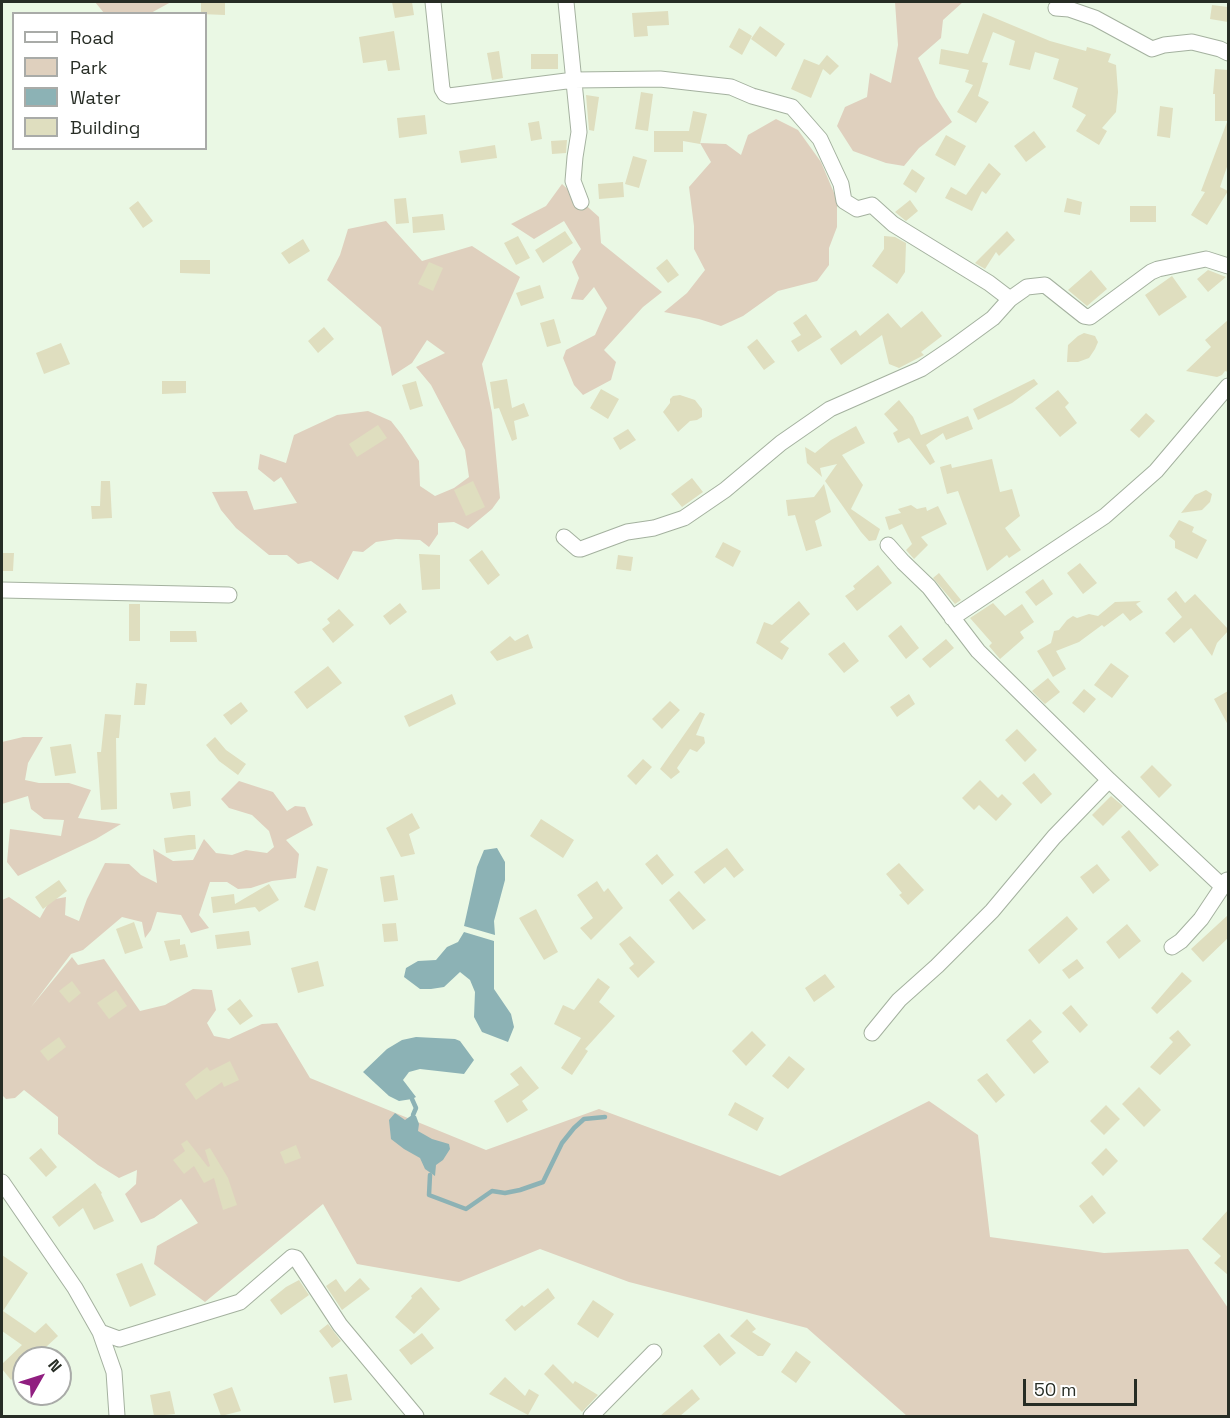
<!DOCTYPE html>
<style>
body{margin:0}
#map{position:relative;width:1230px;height:1418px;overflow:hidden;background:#eaf8e4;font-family:"Space Grotesk",sans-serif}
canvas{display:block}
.frame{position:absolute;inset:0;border:3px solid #272d25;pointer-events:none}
.legend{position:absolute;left:12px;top:12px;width:195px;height:138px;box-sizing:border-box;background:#fff;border:2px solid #a9aba8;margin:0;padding:8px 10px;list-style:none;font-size:18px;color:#272d25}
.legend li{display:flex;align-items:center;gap:12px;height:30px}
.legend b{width:30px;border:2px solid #a9aba8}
.north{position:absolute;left:12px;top:1346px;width:60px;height:60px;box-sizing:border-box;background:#fff;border:2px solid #a9aba8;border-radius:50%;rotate:51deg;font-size:16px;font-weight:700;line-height:24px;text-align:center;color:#272d25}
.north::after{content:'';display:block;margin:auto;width:21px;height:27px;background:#901f80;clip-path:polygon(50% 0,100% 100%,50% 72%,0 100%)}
.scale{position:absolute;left:1023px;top:1379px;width:114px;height:27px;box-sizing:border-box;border:3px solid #272d25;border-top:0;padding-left:8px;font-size:18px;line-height:21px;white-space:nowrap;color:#272d25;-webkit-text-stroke:4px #fff;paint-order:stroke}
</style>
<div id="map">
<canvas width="1230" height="1418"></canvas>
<div class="frame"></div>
<ul class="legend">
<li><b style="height:8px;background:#fff"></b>Road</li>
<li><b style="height:16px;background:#dfd0be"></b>Park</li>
<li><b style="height:16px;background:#8cb2b5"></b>Water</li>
<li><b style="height:16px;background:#dfdebf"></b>Building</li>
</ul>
<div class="north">N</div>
<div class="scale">50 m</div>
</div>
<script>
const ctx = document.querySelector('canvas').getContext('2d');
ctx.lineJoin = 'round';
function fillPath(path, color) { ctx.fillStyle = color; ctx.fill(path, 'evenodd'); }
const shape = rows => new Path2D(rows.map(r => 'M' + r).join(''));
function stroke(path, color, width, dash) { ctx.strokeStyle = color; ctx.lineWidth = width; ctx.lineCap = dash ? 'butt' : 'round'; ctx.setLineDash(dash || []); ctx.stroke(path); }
fillPath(shape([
 [95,2,171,2,149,14,104,13],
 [895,2,963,2,943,20,941,38,918,58,936,97,952,122,919,148,904,166,886,163,853,151,837,126,845,107,867,97,870,73,891,83,898,45],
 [776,119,798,130,821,162,837,200,837,227,829,248,829,265,817,281,778,291,743,316,721,326,699,319,664,312,687,293,705,270,694,249,694,226,689,187,711,162,700,143,726,144,741,155,748,135],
 [562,184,599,217,601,243,662,292,643,307,604,350,616,362,611,380,583,395,574,385,563,358,566,350,595,335,607,308,594,287,583,300,571,299,579,278,572,262,581,249,564,221,534,239,511,224,546,206],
 [386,221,422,261,472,246,520,277,482,364,492,413,500,498,492,509,468,529,454,522,438,523,438,534,429,547,420,540,396,539,376,542,363,552,353,551,338,580,311,561,298,564,287,555,269,555,236,528,221,510,212,492,247,491,254,510,297,503,281,477,274,482,258,469,260,454,286,463,294,435,337,415,368,411,391,421,402,435,419,461,420,486,435,496,454,488,469,477,465,450,431,385,416,367,445,353,427,340,412,363,392,376,381,327,327,280,340,255,348,229],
 [23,737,43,737,28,763,25,780,39,783,69,783,91,790,78,818,121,824,96,839,18,876,7,862,10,829,61,836,64,820,44,819,31,809,28,796,2,804,2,742],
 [239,781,273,792,287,811,295,806,305,807,313,825,286,840,299,854,296,878,272,881,251,888,238,889,227,882,210,882,199,915,209,928,191,933,181,915,157,912,151,930,145,938,142,922,122,917,83,950,71,954,31,1007,72,957,78,965,104,959,140,1011,165,1005,193,989,212,990,216,1010,207,1023,214,1036,229,1039,262,1024,277,1023,310,1078,486,1150,599,1109,780,1176,929,1101,978,1135,990,1237,1104,1253,1188,1249,1228,1308,1228,1416,907,1416,807,1328,629,1282,540,1249,459,1282,357,1264,323,1204,205,1302,154,1264,157,1246,198,1223,181,1199,154,1218,141,1223,125,1194,136,1184,137,1170,119,1178,98,1165,58,1134,58,1117,24,1090,15,1098,6,1099,2,1095,2,900,9,897,40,918,50,900,66,897,65,915,79,921,87,899,105,863,129,864,141,875,157,883,153,849,173,861,193,860,204,839,216,853,232,855,246,850,267,853,274,847,269,831,252,815,229,808,221,799]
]), '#dfd0be');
fillPath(shape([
 [497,848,505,862,505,880,494,921,495,935,464,926,477,867,484,850],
 [464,932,494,941,494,989,511,1014,514,1027,508,1042,482,1032,474,1017,475,992,470,980,460,972,444,987,431,989,420,989,404,977,406,968,418,961,436,960,447,947,458,942],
 [416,1037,455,1039,460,1041,474,1060,464,1074,420,1069,409,1072,403,1080,416,1097,412,1099,399,1101,389,1096,363,1072,387,1049,402,1040],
 [395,1113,405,1120,412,1115,416,1116,419,1124,418,1131,432,1139,449,1144,450,1149,443,1160,436,1165,435,1176,425,1169,420,1158,404,1149,391,1139,389,1120]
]), '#8cb2b5');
stroke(shape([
 [412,1099,416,1108,413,1115],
 [430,1175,429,1195,466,1209,492,1191,505,1193,520,1190,543,1182,562,1143,574,1128,584,1119,605,1117]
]), '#8cb2b5', 4.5);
fillPath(shape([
 [201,2,225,2,225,15,201,14],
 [392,2,412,2,414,15,395,18],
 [1212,5,1228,7,1228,22,1210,19],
 [668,11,669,25,647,26,648,36,634,37,632,13],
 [983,13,1050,41,1086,51,1087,47,1111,54,1108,62,1116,65,1118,92,1116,112,1102,128,1107,131,1099,145,1076,131,1086,115,1072,107,1078,88,1053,79,1059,59,1035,52,1030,70,1009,65,1015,41,993,32,982,62,988,63,978,96,989,102,976,123,957,112,973,85,965,82,969,70,939,64,941,49,968,54],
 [760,26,785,44,776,57,751,39],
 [739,28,752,36,742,55,729,47],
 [394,31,400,70,388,71,386,60,363,63,359,37],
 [499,51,503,78,492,80,487,53],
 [531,54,558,54,558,69,531,69],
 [827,55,839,66,830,75,823,69,811,98,791,89,804,59,819,65],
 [1215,69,1228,70,1228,121,1215,121,1215,94,1213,94],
 [641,92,653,94,648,131,635,129],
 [586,95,599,97,594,131,589,130],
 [1160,106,1173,108,1170,138,1157,136],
 [693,111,707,114,700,144,683,141,683,152,654,152,654,131,689,131],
 [425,115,427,134,399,138,397,118],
 [539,121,542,139,531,141,528,123],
 [1227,122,1228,164,1220,187,1228,191,1207,225,1191,215,1205,192,1201,191],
 [1034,131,1046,147,1026,162,1014,146],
 [946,135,966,146,955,166,935,155],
 [567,140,566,153,552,154,551,141],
 [495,145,497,158,461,163,459,151],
 [633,156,647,160,639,188,625,184],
 [989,163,1001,174,986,194,982,191,972,211,945,198,951,187,966,195],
 [912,169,925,178,916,193,903,184],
 [623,182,624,197,599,199,598,184],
 [406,198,409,223,396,224,394,199],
 [1067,198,1082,202,1080,215,1064,212],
 [910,200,918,211,906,221,895,212],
 [138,201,153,221,143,228,129,208],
 [1130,206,1156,206,1156,222,1130,222],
 [443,214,445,230,413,233,412,217],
 [565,231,573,243,543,263,535,250],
 [1007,231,1015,240,999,256,996,252,985,269,975,263],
 [518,236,530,258,516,265,504,243],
 [884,236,895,237,906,243,905,272,897,284,872,266,884,249],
 [303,239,310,251,289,264,281,253],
 [667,259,679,275,668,283,656,268],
 [180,260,210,260,210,274,180,273],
 [429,262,443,268,433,291,418,284],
 [1091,270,1107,289,1087,306,1068,290],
 [1208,270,1226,277,1208,292,1197,279],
 [1172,276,1187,297,1159,316,1145,295],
 [540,285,544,298,521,306,516,293],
 [922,311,942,336,921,352,924,355,899,368,889,364,882,335,841,365,830,349,856,330,860,336,888,313,901,328],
 [806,314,822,337,798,352,791,341,801,335,793,323],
 [554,319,561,343,547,347,540,323],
 [1228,320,1228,372,1225,371,1222,375,1217,377,1186,371,1211,347,1205,340],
 [324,327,334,339,318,353,308,341],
 [1084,333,1095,336,1098,342,1095,349,1089,358,1078,362,1067,362,1068,345,1078,336],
 [757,339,775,362,764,370,747,347],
 [61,343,70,364,44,374,36,353],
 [507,379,512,408,524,403,529,416,514,421,517,439,512,441,499,408,494,409,490,382],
 [1034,379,1038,384,1012,403,978,420,973,409],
 [162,381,186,381,186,393,162,394],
 [416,381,423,406,410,410,402,385],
 [601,389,619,399,608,419,590,408],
 [1058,390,1069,403,1065,407,1077,423,1060,437,1035,408],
 [680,395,695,400,702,409,702,417,697,420,690,421,678,432,663,412,670,403,670,399,673,396],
 [899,400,913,417,921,435,968,416,973,429,946,440,943,433,926,445,935,462,930,465,909,438,898,443,893,433,898,430,884,414],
 [1146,413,1155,421,1139,438,1130,430],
 [378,425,387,438,357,457,349,444],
 [856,426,865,443,842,455,863,485,851,509,880,529,876,540,869,541,861,532,825,481,837,464,820,468,822,477,807,463,805,447,815,453,831,440],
 [628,429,636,440,620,450,613,438],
 [992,459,1000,492,1012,489,1020,516,1005,528,1021,550,1009,558,1007,555,987,571,958,491,947,494,940,467,951,464,952,468],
 [692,478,703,492,682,507,671,494],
 [101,481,110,481,112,518,92,519,91,506,100,506],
 [473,481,485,507,466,516,454,490],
 [824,484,831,512,815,521,822,546,806,551,795,515,788,516,786,500,814,497],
 [1206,490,1212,494,1210,502,1202,510,1181,513,1195,495],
 [911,505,917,509,926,507,927,511,938,506,947,524,921,537,928,545,914,559,906,550,912,544,902,524,889,530,885,517,901,513,898,509],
 [1179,520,1194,527,1192,532,1207,540,1197,559,1175,548,1175,541,1169,536],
 [723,542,741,551,733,567,715,557],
 [482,550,500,575,488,585,469,560],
 [2,553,14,553,13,571,2,571],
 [419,554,440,555,440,589,422,590],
 [618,555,633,557,631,571,616,569],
 [1080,563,1097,583,1083,594,1067,573],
 [878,565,892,583,857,611,845,596,855,589,853,586],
 [939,573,961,600,955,604,933,578],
 [1043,579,1053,594,1036,606,1025,592],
 [1176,591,1185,603,1195,594,1228,629,1228,631,1217,643,1212,656,1191,628,1174,643,1165,633,1182,617,1167,599],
 [799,601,810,614,780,642,789,648,782,660,756,643,764,622,772,625],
 [1141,601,1136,604,1143,612,1130,621,1123,613,1104,627,1102,625,1079,642,1056,651,1066,669,1053,677,1037,651,1051,643,1054,631,1059,630,1067,620,1073,616,1077,618,1089,614,1098,616,1115,602],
 [400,603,407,612,390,625,383,616],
 [993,603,1005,616,1022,604,1034,622,1020,632,1024,638,1000,659,989,646,992,643,970,618],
 [129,604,140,604,140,641,129,641],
 [339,609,354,625,333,643,322,629,330,623,327,619],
 [901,625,919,648,906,659,888,636],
 [170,631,196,631,197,642,170,642],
 [528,634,533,648,497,661,490,652,510,636,515,641],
 [946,639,954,648,930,668,922,659],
 [844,642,859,661,844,673,828,654],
 [1111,663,1129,676,1112,698,1094,685],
 [328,666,342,683,307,709,294,692],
 [1048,678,1060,692,1045,704,1032,691],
 [136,683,147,684,145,705,134,705],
 [1084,689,1096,699,1084,713,1072,703],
 [1228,691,1228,725,1214,699],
 [452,694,456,704,409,727,404,716],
 [909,694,915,704,897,717,890,707],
 [670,701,680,710,662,729,652,719],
 [241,702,248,711,231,725,223,715],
 [700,712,705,714,696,735,704,737,705,743,697,752,690,749,677,768,680,772,671,779,660,769],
 [105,714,121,715,119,738,116,738,117,809,101,810,97,752,101,752],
 [1017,729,1037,750,1025,762,1005,740],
 [215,737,226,750,246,764,238,775,219,761,206,745],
 [71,744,76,773,55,776,50,747],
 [643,759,652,767,636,785,627,776],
 [1152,765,1172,785,1159,798,1140,777],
 [1034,773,1052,794,1041,804,1022,783],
 [980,780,998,798,1002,794,1012,804,996,821,979,805,974,810,962,798],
 [190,791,191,806,173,809,170,793],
 [1111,796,1123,806,1103,826,1092,815],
 [412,813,420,828,409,834,415,854,401,857,386,828],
 [541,819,574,840,563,858,530,836],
 [1129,830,1159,865,1150,872,1121,837],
 [189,835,195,835,196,849,166,853,164,838],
 [727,848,744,870,734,878,725,867,704,884,694,872],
 [657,854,674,875,662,885,645,864],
 [899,863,924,890,908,905,899,895,902,893,886,874],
 [1097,864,1110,880,1093,894,1080,877],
 [317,866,328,869,315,911,304,907],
 [394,875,398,900,384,902,380,877],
 [59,880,67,891,43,909,35,897],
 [597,881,604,892,608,888,623,908,591,940,580,928,593,918,577,895],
 [269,884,279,900,259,912,255,907,213,913,211,897,234,894,235,904],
 [679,891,706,920,693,930,669,900],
 [536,909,558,952,544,960,519,918],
 [1228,915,1228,938,1203,962,1191,949],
 [1067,916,1078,929,1039,964,1028,950],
 [134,922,143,948,125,954,116,929],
 [396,923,398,941,384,942,382,924],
 [1127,924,1141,941,1119,959,1106,942],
 [249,931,251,945,217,949,215,935],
 [630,936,655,962,638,978,629,968,634,964,619,944],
 [180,939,180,945,185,944,188,957,170,961,164,941],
 [1077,959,1084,968,1069,979,1062,970],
 [318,961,324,986,298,993,291,968],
 [1182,972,1192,981,1157,1014,1151,1008],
 [825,974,835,987,814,1002,805,988],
 [598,978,610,987,599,1002,615,1016,585,1049,588,1051,572,1075,561,1068,581,1038,554,1024,563,1005,574,1010],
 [72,981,81,993,69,1003,59,991],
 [116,990,127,1006,109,1019,97,1003],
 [240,999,253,1016,240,1025,227,1009],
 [1071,1005,1088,1025,1080,1033,1062,1013],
 [1030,1019,1042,1032,1032,1041,1049,1062,1034,1074,1006,1040],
 [1178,1030,1191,1045,1160,1075,1150,1067,1173,1042,1169,1038],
 [752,1031,766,1045,746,1066,732,1051],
 [59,1037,66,1047,48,1061,40,1051],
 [789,1056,805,1069,788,1089,772,1076],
 [230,1061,239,1080,224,1087,222,1082,196,1100,185,1084,207,1067,210,1071],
 [521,1066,539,1088,522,1101,528,1110,507,1123,494,1101,519,1085,510,1074],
 [987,1073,1005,1095,996,1103,977,1080],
 [1139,1087,1161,1110,1144,1127,1122,1104],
 [735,1102,764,1118,757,1131,728,1115],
 [1106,1105,1120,1119,1104,1135,1090,1121],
 [187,1140,208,1167,210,1166,205,1150,210,1148,228,1178,237,1205,223,1210,214,1178,204,1183,194,1166,184,1174,173,1160,185,1151,181,1144],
 [296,1145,301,1158,285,1164,280,1152],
 [41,1148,57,1167,46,1177,29,1158],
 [1106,1148,1118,1161,1103,1176,1091,1163],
 [95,1183,102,1193,101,1194,114,1221,94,1230,83,1208,59,1227,52,1217],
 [1092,1195,1106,1213,1093,1224,1079,1206],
 [1228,1210,1228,1275,1214,1263,1221,1256,1202,1239],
 [2,1255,28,1273,3,1311,35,1333,46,1323,58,1336,34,1358,24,1358,24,1367,11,1380,2,1369,2,1364,22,1345,2,1331],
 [142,1263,156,1295,130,1307,116,1274],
 [360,1278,370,1289,342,1310,326,1286,336,1279,345,1292],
 [299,1280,309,1295,281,1315,270,1300,286,1287],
 [421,1287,440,1309,414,1334,395,1317,412,1298,411,1296],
 [548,1288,555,1298,515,1331,505,1320,522,1305,524,1307],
 [593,1300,614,1314,598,1338,577,1324],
 [747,1319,756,1329,752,1332,771,1344,763,1356,758,1356,730,1336],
 [328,1324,341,1341,332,1348,319,1331],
 [422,1333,434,1348,411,1365,399,1350],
 [719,1333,736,1353,720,1366,703,1346],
 [796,1351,811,1362,796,1383,781,1372],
 [553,1364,573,1384,575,1381,598,1395,582,1412,544,1374],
 [347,1374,352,1400,334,1403,329,1377],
 [505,1377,525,1396,529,1389,539,1395,528,1415,489,1394],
 [232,1387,241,1411,221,1416,213,1394],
 [692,1389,700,1399,680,1416,660,1416],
 [170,1391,175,1414,154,1416,150,1395]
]), '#dfdebf');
const street = shape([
 [433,2,442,89,445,94,449,96,574,80,660,79,731,87,752,96,792,107,820,139,841,184,844,201,857,209,872,205,893,224,989,283,1010,299],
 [566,2,579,132,575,157,573,181,581,202],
 [1056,8,1069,9,1095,18,1152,49,1164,45,1192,42,1220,49,1228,53],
 [564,537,578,549,581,549,627,532,654,528,684,518,725,490,781,443,830,409,921,369,952,348,993,318,1010,299,1027,287,1045,285,1084,316,1090,317,1151,272,1158,269,1206,259,1228,266],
 [888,545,903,562,929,587,978,651,1109,780,1222,886],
 [2,590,229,595],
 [952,618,1105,516,1156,471,1228,386],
 [1172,947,1181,941,1201,919,1227,880],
 [872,1033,899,1000,937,966,992,911,1054,837,1109,780],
 [2,1182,75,1288,100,1332,114,1372,117,1416],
 [100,1332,119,1339,240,1302,292,1257,296,1258,340,1325,416,1416],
 [591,1416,654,1352]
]);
stroke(street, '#a4b19f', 17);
stroke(street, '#fff', 15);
</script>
